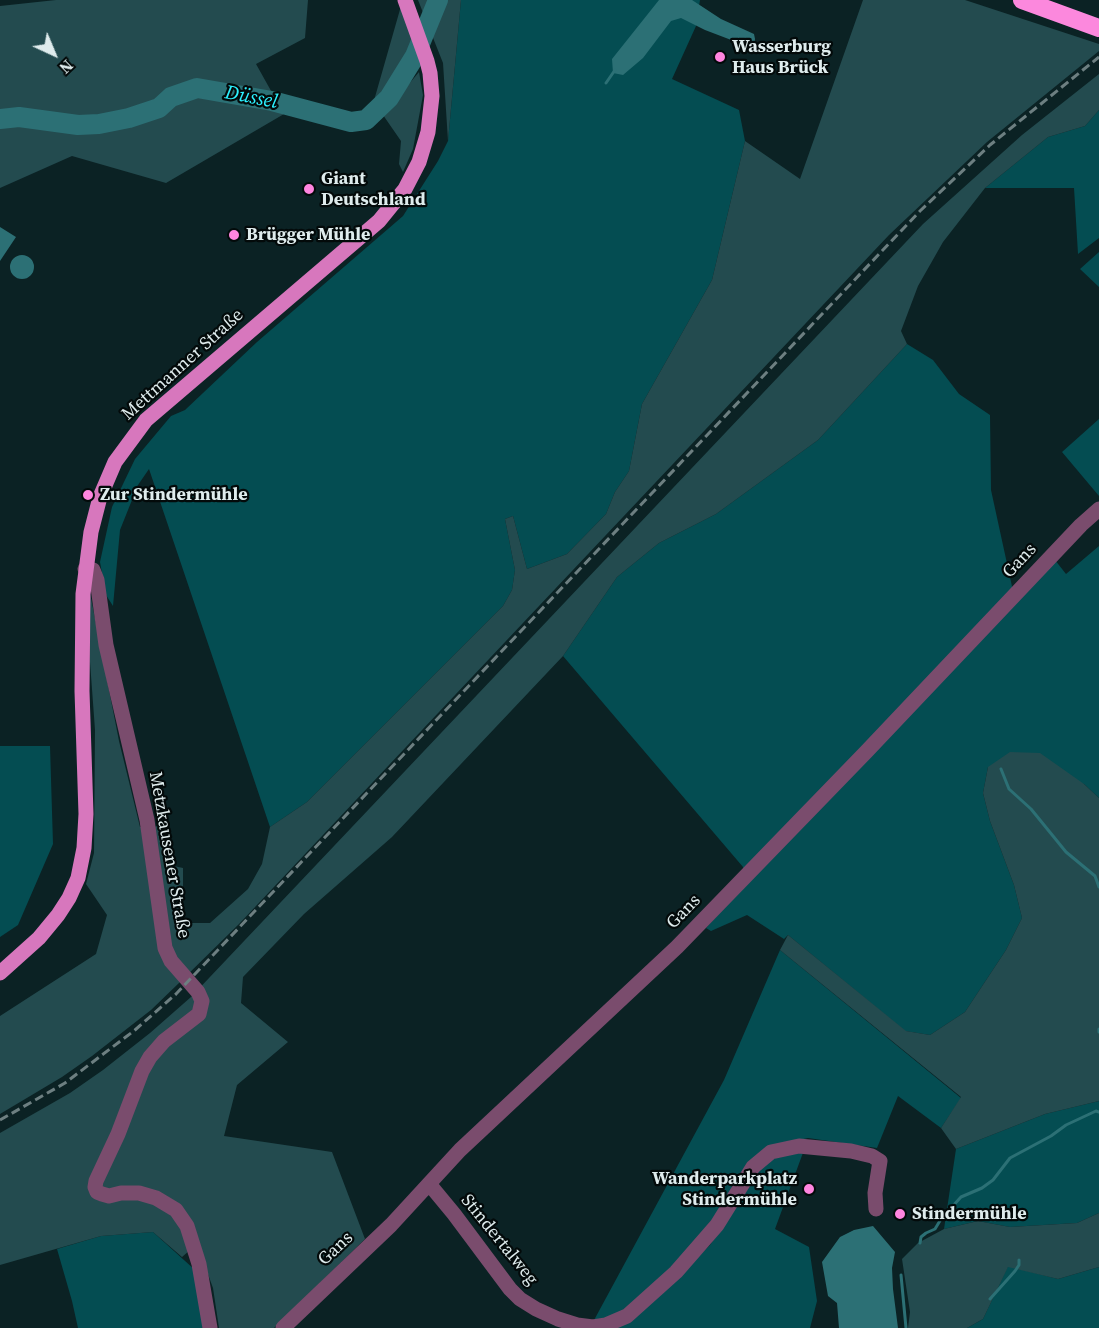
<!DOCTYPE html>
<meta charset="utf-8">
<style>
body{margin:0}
#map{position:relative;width:1099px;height:1328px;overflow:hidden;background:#0b2224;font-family:"Source Serif 4",serif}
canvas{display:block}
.north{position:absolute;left:24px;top:24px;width:60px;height:60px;-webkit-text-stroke:4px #030a0a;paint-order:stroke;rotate:136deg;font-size:16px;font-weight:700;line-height:24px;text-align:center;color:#dfeced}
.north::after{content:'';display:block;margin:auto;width:21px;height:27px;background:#dfeced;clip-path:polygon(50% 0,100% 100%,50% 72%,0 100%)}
</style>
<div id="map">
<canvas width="1099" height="1328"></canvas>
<div class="north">N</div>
</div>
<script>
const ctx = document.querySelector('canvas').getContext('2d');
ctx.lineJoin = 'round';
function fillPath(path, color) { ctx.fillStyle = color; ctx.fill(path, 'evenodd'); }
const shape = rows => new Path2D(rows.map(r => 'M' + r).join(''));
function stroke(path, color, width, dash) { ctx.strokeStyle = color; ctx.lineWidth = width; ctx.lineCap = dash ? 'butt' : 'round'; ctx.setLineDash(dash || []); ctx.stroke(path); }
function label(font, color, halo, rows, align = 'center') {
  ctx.font = font + ' "Source Serif 4",serif'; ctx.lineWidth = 4.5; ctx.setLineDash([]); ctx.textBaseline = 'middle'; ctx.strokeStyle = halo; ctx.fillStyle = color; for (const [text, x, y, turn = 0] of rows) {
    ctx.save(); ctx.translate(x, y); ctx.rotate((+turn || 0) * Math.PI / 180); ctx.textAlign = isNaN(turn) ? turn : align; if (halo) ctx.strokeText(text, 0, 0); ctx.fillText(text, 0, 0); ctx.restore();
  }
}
fillPath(shape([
 [461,0,700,0,696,26,672,79,739,110,745,141,712,280,642,404,629,471,615,492,606,514,567,554,527,569,513,516,505,519,515,570,512,590,503,606,307,802,270,827,149,469,138,485,120,530,113,606,106,595,100,562,112,507,135,459,171,416,185,410,257,342,403,216,438,161,448,141],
 [1099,110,1099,238,1078,254,1074,188,985,188,1048,137,1085,126],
 [1099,252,1099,287,1080,269],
 [907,344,933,360,959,394,990,415,991,490,1013,591,1055,560,1066,574,1099,546,1099,798,1084,784,988,767,983,793,990,821,1014,885,1022,918,1006,950,965,1012,930,1035,905,1031,788,935,784,939,747,915,711,931,706,928,743,886,743,867,563,656,617,577,659,543,716,514,818,440],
 [1099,419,1099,496,1062,452],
 [0,746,50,746,53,844,18,925,0,937],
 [780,950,961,1098,941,1128,898,1096,877,1148,808,1138,773,1146,694,1246,645,1296,613,1318,593,1322,724,1080],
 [1099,1101,1099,1213,1077,1223,1010,1227,978,1221,944,1229,956,1149,1045,1114],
 [804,1150,775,1229,809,1247,817,1301,810,1328,615,1328,656,1297,710,1245,742,1197,757,1168,770,1159],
 [153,1232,195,1270,203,1328,78,1328,72,1301,57,1249,101,1236],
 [1008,1266,1058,1279,1099,1267,1099,1328,967,1328,983,1319]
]), '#044d52');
fillPath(shape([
 [56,0,308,0,305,38,256,64,284,114,166,183,72,156,0,188,0,6],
 [418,0,461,0,448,141,443,63],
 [863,0,965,0,1099,44,1099,51,987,142,889,235,239,924,179,983,151,1010,92,1056,62,1077,0,1114,0,1016,96,954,107,915,86,884,94,853,95,730,90,662,90,593,119,741,140,827,165,826,169,865,183,868,183,923,210,923,248,889,262,864,270,827,307,802,503,606,512,590,515,570,505,519,513,516,527,569,567,554,606,514,615,492,629,471,642,404,712,280,745,141,800,179],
 [401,6,415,45,380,99,373,104],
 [419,72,423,95,413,149,403,172,399,164,401,141,383,115],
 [1099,74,1099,110,1085,126,1048,137,985,188,943,242,918,286,901,331,907,344,818,440,716,514,659,543,617,577,563,656,392,837,304,914,243,977,241,1003,288,1042,237,1085,224,1136,332,1152,365,1239,274,1328,219,1328,213,1288,197,1244,182,1257,153,1232,101,1236,0,1265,0,1133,70,1093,103,1070,150,1033,191,997,923,224,1022,135],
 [1010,752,1040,753,1084,784,1099,798,1099,1101,1045,1114,956,1149,941,1128,961,1097,780,950,788,935,906,1031,930,1035,965,1012,1006,950,1022,918,1014,885,990,821,983,793,988,767],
 [1099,1213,1099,1267,1058,1279,1008,1267,983,1319,967,1328,908,1328,910,1312,902,1259,918,1243,944,1229,978,1221,1010,1227,1077,1223]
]), '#234b4f');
fillPath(shape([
 [659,0,692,0,721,19,754,34,755,39,754,45,747,46,705,30,681,18,671,21,643,58,623,75,613,73,612,59],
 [0,227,16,237,0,261],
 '10 267a12 12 0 1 1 24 0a12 12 0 1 1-24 0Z',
 [873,1226,895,1252,892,1268,893,1289,898,1328,839,1328,837,1303,828,1296,822,1262,840,1237,854,1230]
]), '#2c7075');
stroke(shape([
 [606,83,615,70],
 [1001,769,1009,789,1031,809,1066,852,1095,876,1099,887],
 [1099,1029,1099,1032],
 [920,1243,921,1237,926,1233,935,1229,941,1219,961,1197,982,1188,993,1180,1010,1158,1051,1136,1066,1125,1096,1111,1099,1112],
 [901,1275,906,1328],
 [990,1299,1015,1271,1019,1265,1019,1260]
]), '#2c7075', 3);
stroke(shape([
 [0,119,19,117,78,125,99,124,129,118,159,108,171,97,197,88,272,101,351,122,366,120,389,98,415,56,438,0]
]), '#2c7075', 20);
stroke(shape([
 [85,569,93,570,97,580,106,645,147,820,165,948,171,961,198,992,202,1001,199,1014,164,1041,150,1057,142,1071,118,1134,96,1181,95,1187,97,1192,102,1194,109,1196,121,1193,139,1193,156,1198,176,1210,187,1226,199,1264,210,1328],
 [430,1185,454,1214,510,1289,520,1299,536,1309,558,1319,577,1325,593,1327,606,1325,627,1316,676,1272,717,1225,753,1167,771,1152,799,1146,851,1151,872,1156,880,1161,875,1193,876,1209],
 [283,1328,391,1225,460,1150,677,947,866,752,1081,525,1099,509]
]), '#7a4c6d', 15);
stroke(shape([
 [0,973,39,938,58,915,69,898,78,878,84,848,86,814,82,691,83,594,91,532,100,497,115,462,146,420,379,221,405,189,419,162,428,132,432,96,430,73,427,61,405,0]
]), '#d777bd', 15);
stroke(shape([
 [1022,0,1099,28]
]), '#fc88dd', 18);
stroke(shape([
 [0,1120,65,1083,135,1030,176,994,920,211,990,145,1099,57]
]), '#6d7f81', 3, [9, 4.5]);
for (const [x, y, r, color] of [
 [720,57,6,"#ff85df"],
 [309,189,6,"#ff85df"],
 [234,235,6,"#ff85df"],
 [88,495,6,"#ff85df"],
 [809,1189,6,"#ff85df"],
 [900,1214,6,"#ff85df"]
]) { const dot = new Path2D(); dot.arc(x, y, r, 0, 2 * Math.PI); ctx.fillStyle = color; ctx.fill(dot); stroke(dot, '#030a0a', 2); }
label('bold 18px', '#dfeced', '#030a0a', [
 ["Wasserburg",732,47],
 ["Haus Brück",732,68],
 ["Giant",321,179],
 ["Deutschland",321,200],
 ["Brügger Mühle",246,235],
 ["Zur Stindermühle",100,495],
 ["Wanderparkplatz",797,1179,"right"],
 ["Stindermühle",797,1200,"right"],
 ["Stindermühle",912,1214]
], 'left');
label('18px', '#dfeced', '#030a0a', [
 ["Mettmanner Straße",183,365,-42],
 ["Gans",1020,561,-47],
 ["Metzkausener Straße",169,855,80],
 ["Gans",684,912,-46],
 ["Stindertalweg",499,1240,51],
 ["Gans",336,1249,-43]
]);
label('italic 20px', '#2cf1ff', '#030a0a', [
 ["Düssel",251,98,11]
]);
</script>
